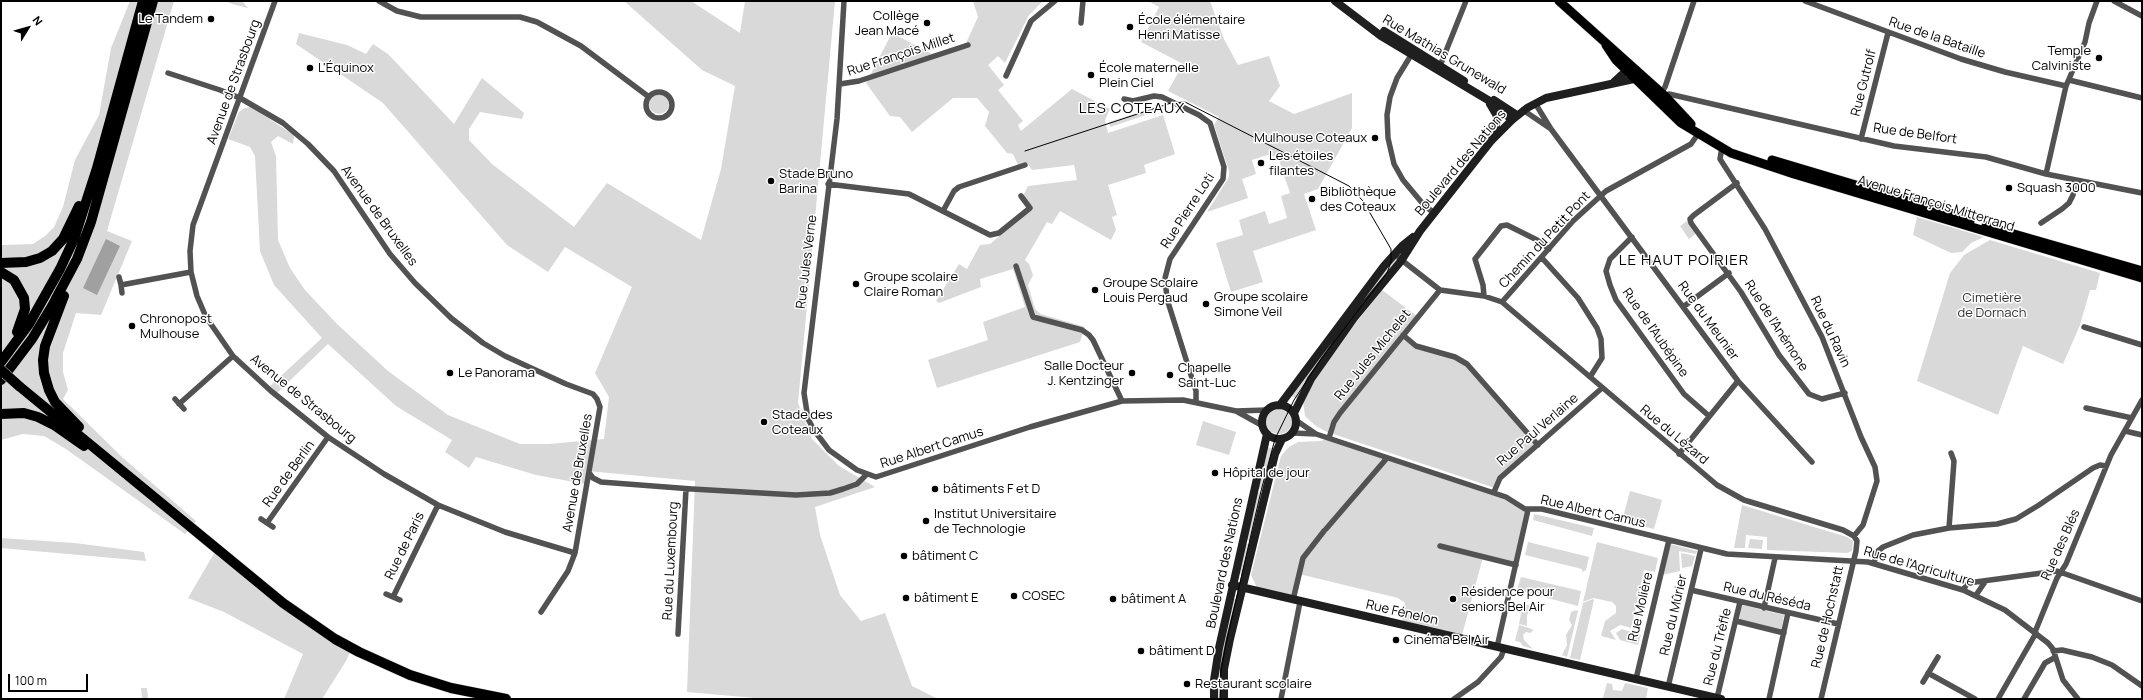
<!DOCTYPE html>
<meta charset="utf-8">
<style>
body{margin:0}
#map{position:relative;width:2143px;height:700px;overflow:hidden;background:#fff;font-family:Manrope,sans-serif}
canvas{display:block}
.frame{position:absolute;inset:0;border:2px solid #000;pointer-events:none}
.north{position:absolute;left:8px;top:8px;width:40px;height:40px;-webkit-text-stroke:3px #fff;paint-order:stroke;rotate:53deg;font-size:11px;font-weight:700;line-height:16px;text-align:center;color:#000}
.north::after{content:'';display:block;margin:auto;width:14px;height:18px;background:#000;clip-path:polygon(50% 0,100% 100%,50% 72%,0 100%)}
.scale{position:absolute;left:8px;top:674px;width:80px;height:18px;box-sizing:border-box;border:2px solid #000;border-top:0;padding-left:5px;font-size:12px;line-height:14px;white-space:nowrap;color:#000;-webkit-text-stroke:3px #fff;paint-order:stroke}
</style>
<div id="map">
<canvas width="2143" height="700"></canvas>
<div class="frame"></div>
<div class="north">N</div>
<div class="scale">100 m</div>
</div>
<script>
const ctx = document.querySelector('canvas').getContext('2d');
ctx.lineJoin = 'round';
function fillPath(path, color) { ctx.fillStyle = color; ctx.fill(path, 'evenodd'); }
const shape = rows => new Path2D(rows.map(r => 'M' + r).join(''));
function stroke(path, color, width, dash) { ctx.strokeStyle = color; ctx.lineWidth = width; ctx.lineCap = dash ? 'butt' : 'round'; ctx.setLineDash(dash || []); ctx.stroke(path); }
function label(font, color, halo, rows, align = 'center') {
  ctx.font = font + ' Manrope,sans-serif'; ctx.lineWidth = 3; ctx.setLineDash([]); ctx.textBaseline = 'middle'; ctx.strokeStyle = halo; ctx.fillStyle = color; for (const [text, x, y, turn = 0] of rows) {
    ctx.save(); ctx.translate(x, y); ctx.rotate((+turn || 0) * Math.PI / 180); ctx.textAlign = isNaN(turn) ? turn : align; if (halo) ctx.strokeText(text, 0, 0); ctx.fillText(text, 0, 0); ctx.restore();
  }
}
fillPath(shape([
 [130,1,174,1,107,231,132,241,101,315,76,313,63,353,63,372,68,390,63,399,123,458,196,521,185,534,66,449,44,436,23,434,1,440,1,245,33,244,45,236,54,227,63,207,75,160,99,115,111,48],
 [226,1,242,1,248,8,232,4],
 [624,1,691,1,740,33,745,1,835,1,798,403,812,439,839,466,875,487,815,507,820,535,840,595,861,621,885,613,912,686,938,699,766,699,687,692,695,481,587,471,585,484,536,475,476,457,469,468,445,452,452,440,396,406,328,344,277,393,270,386,322,338,274,285,260,251,255,156,250,147,228,139,239,112,245,108,251,107,294,135,293,144,278,136,271,142,276,156,278,240,290,268,305,290,337,324,388,371,448,415,520,444,549,444,604,439,609,397,595,373,632,287,565,247,548,272,507,245,383,103,296,44,299,33,347,45,366,54,373,44,388,54,454,124,482,78,524,113,522,119,480,112,469,129,469,140,492,164,574,227,607,183,701,240,721,169,735,86,702,70],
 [973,1,1043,1,1029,15,1005,63,998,56,988,65,1004,85,998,90,1023,121,1018,125,1021,131,1072,89,1110,109,1105,120,1108,133,1163,115,1175,154,1144,165,1146,173,1108,185,1117,215,1112,217,1116,230,1111,240,1060,211,1052,224,1047,222,1025,260,1029,264,1033,275,1028,285,1035,309,1041,314,1085,327,1080,342,937,388,928,360,988,340,983,322,1025,307,1013,269,980,279,981,287,939,303,936,301,959,264,967,269,980,245,990,244,1032,208,1023,196,1028,186,1077,180,1074,165,1032,170,1027,163,1018,165,1013,154,1007,153,985,126,989,112,977,98,953,98,912,132,900,117,890,116,866,83,892,33,932,54,966,43,978,17],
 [1148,1,1210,1,1224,39,1238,65,1269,56,1280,86,1269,101,1294,114,1352,93,1352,128,1318,189,1304,194,1316,230,1253,251,1263,282,1231,292,1216,243,1243,235,1239,220,1265,211,1269,224,1287,218,1281,196,1290,193,1278,157,1267,155,1252,160,1256,174,1242,179,1248,198,1207,212,1229,177,1229,171,1214,125,1219,117,1168,91,1183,64,1141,42,1159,7],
 '649 104a10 10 0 1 1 20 0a10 10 0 1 1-20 0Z',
 [1159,106,1161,110,1110,127,1109,122],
 [1917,217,1984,237,1971,243,1962,252,1951,253,1913,235],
 [1690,219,1698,232,1689,239,1680,226],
 [1990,240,2100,273,2096,290,2090,290,2080,325,2063,364,2023,346,1998,415,1917,381,1950,273,1964,255],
 [1395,257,1398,258,1297,399,1290,395],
 [1382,290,1418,317,1403,335,1416,346,1462,360,1538,445,1500,478,1495,488,1327,432,1316,426,1305,416,1303,401,1308,390,1344,338],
 '1266 421a13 13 0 1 1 26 0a13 13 0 1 1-26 0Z',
 [1203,421,1236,432,1229,455,1196,445],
 [1329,438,1494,492,1528,510,1516,565,1483,557,1461,639,1402,625,1405,603,1398,598,1299,574,1293,600,1259,592,1251,575,1281,456,1289,447,1298,442,1321,441],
 [1267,447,1275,449,1265,490,1255,488],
 [1630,491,1662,500,1654,529,1622,521],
 [1257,492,1262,493,1250,541,1246,540],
 [1742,505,1847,537,1853,541,1852,551,1847,553,1767,550,1767,537,1746,535,1745,548,1734,548],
 [1534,514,1594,528,1592,536,1533,520],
 [1,538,75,543,144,552,146,561,1,548],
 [1750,539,1763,540,1762,549,1748,548],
 [1528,542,1589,557,1586,570,1582,572,1582,569,1525,555],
 [1597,542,1658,558,1655,572,1644,570,1631,628,1620,625,1610,631,1616,640,1601,636,1605,621,1616,613,1616,606,1612,602,1593,598,1583,602],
 [1243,543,1252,545,1244,575,1237,573],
 [1670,544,1697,551,1696,554,1679,551,1680,571,1662,575],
 [216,550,317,623,353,645,346,661,322,699,284,699,303,654,224,612,188,598],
 [1681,553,1695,556,1692,566,1682,568],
 [1521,577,1581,591,1578,606,1517,590],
 [1231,598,1239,600,1222,699,1215,699,1215,682],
 [1593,599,1594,600,1580,660,1570,658,1583,603],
 [1523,604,1533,606,1533,609,1530,609,1527,615,1527,626,1519,624],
 [1742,605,1784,615,1781,631,1739,620],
 [1576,610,1578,611,1567,657,1562,655,1567,645,1566,635,1572,625,1569,620,1571,612],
 [1519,625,1532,629,1533,631,1530,633,1526,632,1523,635,1524,640,1533,649,1523,646,1520,642,1515,641],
 [1622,629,1641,635,1638,645,1620,640,1616,633],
 [1607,683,1612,684,1613,690,1622,691,1625,683,1648,688,1646,699,1603,698],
 [141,688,147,688,148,699,142,699]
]), '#d9d9d9');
fillPath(shape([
 [106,239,120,246,97,295,83,288]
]), '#a0a0a0');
const primary = shape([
 [1559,1,1665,96,1691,124],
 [1606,45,1616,60,1681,123,1731,153,1794,174,2142,278],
 [1772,160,1953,214,1970,221],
 [1986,226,2142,271]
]);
const highway = shape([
 [1,263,26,262,40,258,52,251,63,239,79,206],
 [1,272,14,280,24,298,25,309,17,332],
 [64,296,45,346,43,360,44,373,49,390,55,402,79,427],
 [1,362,29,324,60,269,74,239,97,168,143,1],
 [1,380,32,339,52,306,77,259,91,222,153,1],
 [19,386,283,603,335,639,359,652,410,675,451,688,506,699],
 [1,414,24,413,38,417,54,425,84,446]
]);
stroke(primary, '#dbdbdb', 10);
stroke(highway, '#dbdbdb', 11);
stroke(shape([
 [275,1,193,225,190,251,191,272,197,296,206,317,233,356,271,391,328,437,384,474,438,505,505,532,575,553],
 [379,1,397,11,421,17,520,17,537,22,581,46,649,97],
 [844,1,837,119,804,393,808,419,814,430,829,450,857,470,876,477,1030,427,1122,401,1183,400,1236,411,1267,410],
 [1805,1,1961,59,2005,72,2066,86],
 [2114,1,2142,16],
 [1081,23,1083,1],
 [1413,52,1397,78,1390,97,1387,115,1388,138,1394,164,1403,180,1423,204,1434,213],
 [1440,66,1466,1],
 [168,73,220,90,240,98,283,123,308,144,334,171,390,254,415,283,451,318,483,343,505,356,566,384,593,394,597,399,600,407,575,553,568,571,541,612],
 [1006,76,1031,21,1055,1],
 [2069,80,2142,98],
 [840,84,859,81,968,45],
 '646 105a13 13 0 1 1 26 0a13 13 0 1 1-26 0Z',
 [1661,93,1665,87,1694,1],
 [1665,96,1669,94,1894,146,1986,157,2046,174,2142,193],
 [1124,99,1133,101,1154,96,1162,97,1199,115,1210,123,1224,167,1223,179,1170,259,1165,278,1167,299,1196,391,1196,402],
 [1523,110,1551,129,1535,103],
 [1551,129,1738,381,1812,462],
 [1861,139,1888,33],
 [1722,147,1720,159,1765,229,1822,337,1861,437,1875,467,1877,481,1863,525,1854,536],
 [2046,174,2066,86,2085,42,2089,23,2097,1],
 [1737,183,1694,215,1690,219,1691,223,1741,292,1779,355,1809,394,1822,399,1845,393],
 [828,184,909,194,990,235,999,233,1030,208,1021,196],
 [943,211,954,191,959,187,1025,165],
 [2041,223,2062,209,2069,203,2073,195,2076,181],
 [1632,237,1610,259,1606,271,1610,285,1616,300,1684,394,1709,416],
 [1399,258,1440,290,1484,296,1502,302,1573,221,1606,191,1691,144,1698,134],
 [1542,258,1578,298,1597,328,1601,339,1602,358,1590,377],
 [1016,266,1033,317,1082,330,1089,335,1093,340,1122,401],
 [119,277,121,285,191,272],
 [121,285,122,293],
 [1484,296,1483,285,1475,259,1501,226,1507,225,1537,240,1549,249],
 [1502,302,1717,485,1744,500,1843,530,1854,536,1857,541,1856,551,1821,699],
 [1683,307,1729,273],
 [2084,327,2142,345],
 [1403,335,1416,346,1455,357,1467,364,1538,445],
 [175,399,184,409],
 [179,404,233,356],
 [2086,408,2132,418],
 [1236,411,1263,426],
 [1297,421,1316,434,1506,497,1525,509,1542,509,1727,554,1868,562,1963,590,2005,610,2048,643,2053,649,2063,680,2078,699],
 [2125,431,2142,435],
 [1293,433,1316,434],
 [1329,438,1334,422,1340,413,1440,290],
 [1679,454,1738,381],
 [590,474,593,478,601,482,692,489,796,495,830,493,843,489,857,484,866,475],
 [1494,492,1500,478,1602,388],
 [261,519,273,527],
 [267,523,328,437],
 [1949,528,1954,461,1951,453],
 [1326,529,1387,458],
 [1440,546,1516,565],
 [1874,563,1878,551,1883,547,1913,535,1949,528,1997,524,2016,519,2039,505,2093,468,2100,465,2106,466],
 [1691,590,1838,624],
 [1963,590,1968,583,2057,571,2142,601],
 [386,594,400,600],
 [1976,595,1985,582],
 [393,597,438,505],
 [1293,600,1303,558,1324,531],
 [1764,608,1775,558],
 [1736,621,1784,633],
 [2035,632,2057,578,2066,564,2111,455,2142,400],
 [678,634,686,489],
 [1497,647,1528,510],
 [2053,651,2062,650,2092,657,2112,665,2142,686],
 [1928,673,1975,699],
 [1636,679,1669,540],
 [1923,682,1938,657],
 [1668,687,1701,549],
 [1717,698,1740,602],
 [1281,699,1300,602],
 [1454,699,1478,682,1501,657,1504,649],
 [1769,699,1788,613],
 [1998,699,2036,633],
 [2024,699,2045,663,2054,658]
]), '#525252', 5.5);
stroke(shape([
 [1335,1,1381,36,1493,103,1512,120],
 [1384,31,1464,81],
 [1494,100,1517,115],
 [1490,104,1497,116,1496,125,1492,140],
 '1262 422a17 17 0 1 1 34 0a17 17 0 1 1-34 0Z',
 [1280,405,1384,266,1403,245,1413,237],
 [1294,413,1311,379,1354,318,1401,261,1420,231,1491,141,1512,120,1527,108,1546,98,1634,79,1636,70,1626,71,1614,82],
 [1232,585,1721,699],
 [1214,699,1214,680,1219,648,1267,434],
 [1224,699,1224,669,1230,639,1275,454,1282,439]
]), '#1f1f1f', 8);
stroke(primary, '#000', 9);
stroke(highway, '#000', 10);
stroke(shape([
 [1025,151,1171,103,1185,102,1349,186,1363,201,1391,249,1391,262,1387,273,1321,359,1294,400,1275,439,1261,491,1226,644,1221,671,1220,699]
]), '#000', 1);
const highwayBridge = shape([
 [1,370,19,386]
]);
stroke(highwayBridge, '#dbdbdb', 11, []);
stroke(highwayBridge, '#000', 10);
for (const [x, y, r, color] of [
 [211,19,4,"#000"],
 [927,23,4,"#000"],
 [1130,27,4,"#000"],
 [2099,58,4,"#000"],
 [310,68,4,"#000"],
 [1091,75,4,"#000"],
 [1375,138,4,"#000"],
 [1261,163,4,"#000"],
 [771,181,4,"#000"],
 [2009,188,4,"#000"],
 [1312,199,4,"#000"],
 [856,284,4,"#000"],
 [1095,290,4,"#000"],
 [1206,304,4,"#000"],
 [132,326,4,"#000"],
 [450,373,4,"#000"],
 [1132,373,4,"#000"],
 [1170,375,4,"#000"],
 [764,422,4,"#000"],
 [1215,473,4,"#000"],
 [935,489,4,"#000"],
 [926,521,4,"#000"],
 [904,556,4,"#000"],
 [1014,596,4,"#000"],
 [906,598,4,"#000"],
 [1113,599,4,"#000"],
 [1453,599,4,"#000"],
 [1396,640,4,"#000"],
 [1141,651,4,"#000"],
 [1187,684,4,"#000"]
]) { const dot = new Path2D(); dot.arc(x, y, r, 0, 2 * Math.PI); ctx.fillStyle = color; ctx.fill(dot); stroke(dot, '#fff', 1.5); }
label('13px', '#000', '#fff', [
 ["Collège",919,16,"right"],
 ["Jean Macé",919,31,"right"],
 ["Le Tandem",203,19,"right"],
 ["École élémentaire",1138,20],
 ["Henri Matisse",1138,35],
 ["Temple",2091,51,"right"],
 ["Calviniste",2091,66,"right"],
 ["L'Équinox",318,68],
 ["École maternelle",1099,68],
 ["Plein Ciel",1099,83],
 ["Mulhouse Coteaux",1367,138,"right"],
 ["Les étoiles",1269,156],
 ["filantes",1269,171],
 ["Stade Bruno",779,174],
 ["Barina",779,189],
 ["Squash 3000",2017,188],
 ["Bibliothèque",1320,192],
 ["des Coteaux",1320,207],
 ["Groupe scolaire",864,277],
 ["Claire Roman",864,292],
 ["Groupe Scolaire",1103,283],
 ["Louis Pergaud",1103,298],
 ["Groupe scolaire",1214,297],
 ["Simone Veil",1214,312],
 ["Chronopost",140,319],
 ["Mulhouse",140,334],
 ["Salle Docteur",1124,366,"right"],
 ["J. Kentzinger",1124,381,"right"],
 ["Chapelle",1178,368],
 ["Saint-Luc",1178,383],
 ["Le Panorama",458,373],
 ["Stade des",772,415],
 ["Coteaux",772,430],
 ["Hôpital de jour",1223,473],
 ["bâtiments F et D",943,489],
 ["Institut Universitaire",934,514],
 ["de Technologie",934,529],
 ["bâtiment C",912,556],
 ["Résidence pour",1461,592],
 ["seniors Bel Air",1461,607],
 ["COSEC",1022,596],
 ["bâtiment E",914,598],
 ["bâtiment A",1121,599],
 ["Cinéma Bel Air",1404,640],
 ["bâtiment D",1149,651],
 ["Restaurant scolaire",1195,684]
], 'left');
label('13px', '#000', '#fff', [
 ["Rue de la Bataille",1937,38,19],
 ["Rue François Millet",901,55,-18],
 ["Rue Mathias Grunewald",1444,55,31],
 ["Avenue de Strasbourg",234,82,-70],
 ["Rue Gutrolf",1864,83,-76],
 ["Rue de Belfort",1915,134,8],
 ["Boulevard des Nations",1461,163,-50],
 ["Avenue François Mitterrand",1936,204,17],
 ["Rue Pierre Loti",1188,211,-57],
 ["Avenue de Bruxelles",379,216,54],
 ["Chemin du Petit Pont",1545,240,-47],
 ["Rue Jules Verne",807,262,-83],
 ["Rue du Meunier",1708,321,54],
 ["Rue de l'Anémone",1776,326,57],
 ["Rue du Ravin",1830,332,65],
 ["Rue de l'Aubépine",1655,333,55],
 ["Rue Jules Michelet",1373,355,-51],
 ["Avenue de Strasbourg",303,399,39],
 ["Rue Paul Verlaine",1538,430,-41],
 ["Rue du Lézard",1674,435,40],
 ["Rue Albert Camus",932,448,-18],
 ["Avenue de Bruxelles",578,473,-80],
 ["Rue de Berlin",289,474,-54],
 ["Rue Albert Camus",1593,512,13],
 ["Rue des Blés",2061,545,-66],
 ["Rue de Paris",405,546,-64],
 ["Rue du Luxembourg",671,561,-87],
 ["Boulevard des Nations",1225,563,-78],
 ["Rue de l'Agriculture",1919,567,16],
 ["Rue du Réséda",1767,597,13],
 ["Rue Molière",1641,607,-77],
 ["Rue Fénelon",1402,613,13],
 ["Rue du Mûrier",1674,615,-77],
 ["Rue de Hochstatt",1828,617,-77],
 ["Rue du Trèfle",1718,647,-76]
]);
label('13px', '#303030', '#fff', [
 ["Cimetière",1992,298],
 ["de Dornach",1992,313]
]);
ctx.letterSpacing = '1px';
label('15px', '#000', '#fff', [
 ["LES COTEAUX",1132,109],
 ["LE HAUT POIRIER",1684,261]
]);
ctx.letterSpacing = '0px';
</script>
